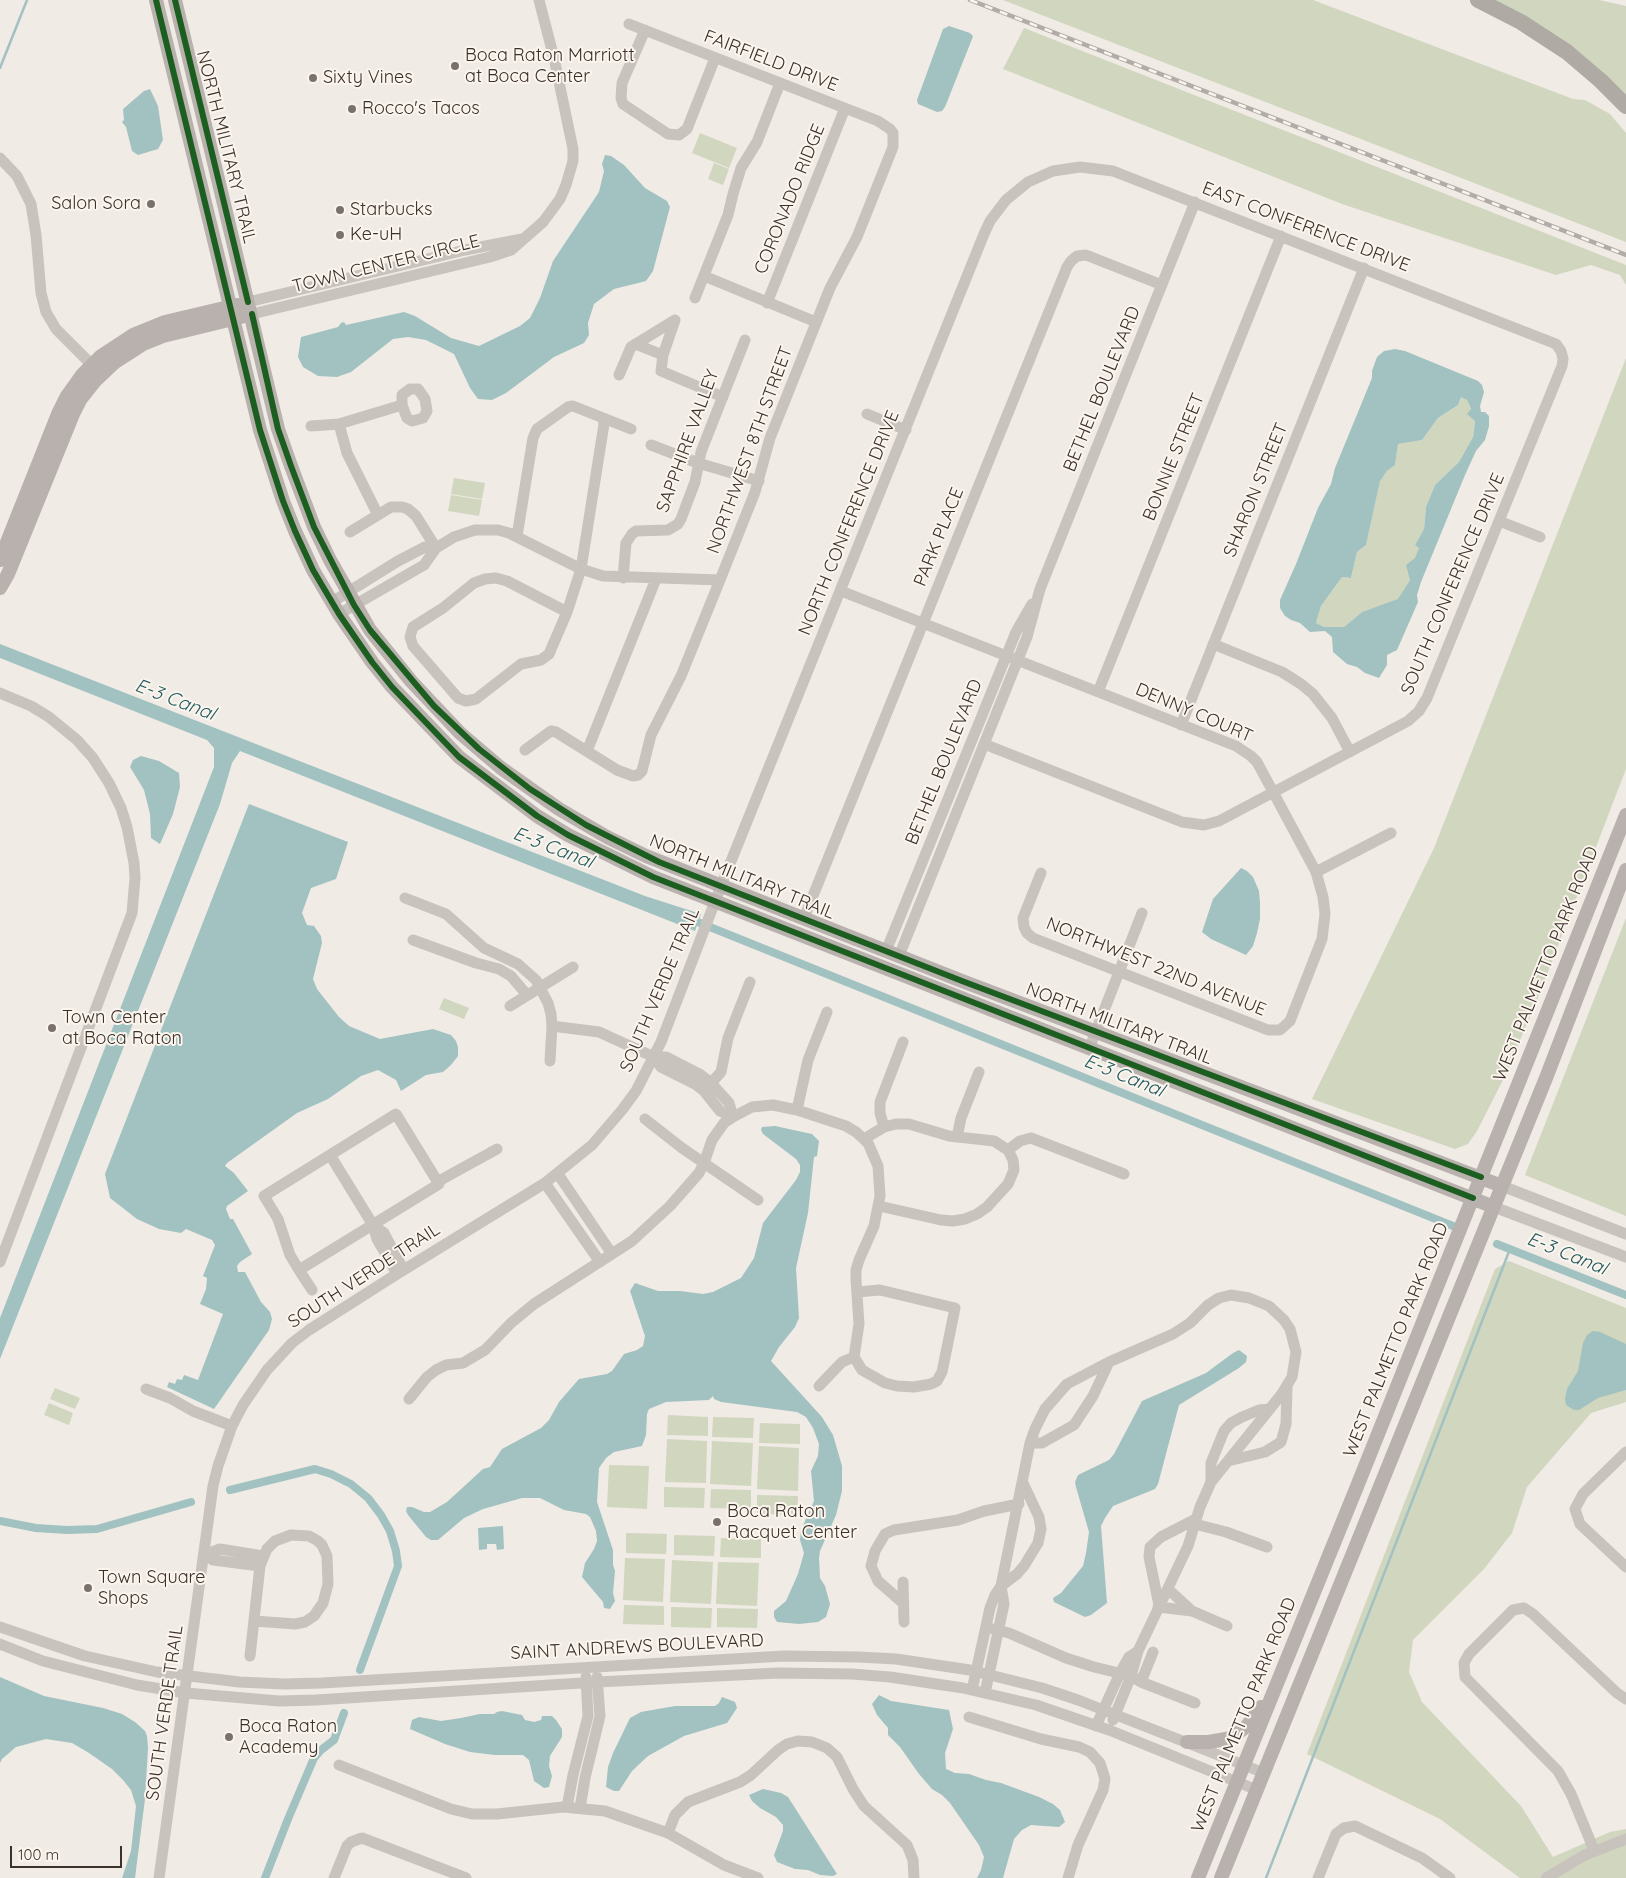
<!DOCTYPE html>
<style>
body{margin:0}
#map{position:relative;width:1626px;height:1878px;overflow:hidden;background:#f0ebe5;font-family:Quicksand,sans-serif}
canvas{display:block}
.scale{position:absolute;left:10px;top:1846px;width:112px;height:22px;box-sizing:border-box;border:2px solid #3b302b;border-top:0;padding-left:6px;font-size:15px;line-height:18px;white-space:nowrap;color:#3b302b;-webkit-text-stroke:4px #fbf5ee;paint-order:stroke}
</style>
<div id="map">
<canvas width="1626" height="1878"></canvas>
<div class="scale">100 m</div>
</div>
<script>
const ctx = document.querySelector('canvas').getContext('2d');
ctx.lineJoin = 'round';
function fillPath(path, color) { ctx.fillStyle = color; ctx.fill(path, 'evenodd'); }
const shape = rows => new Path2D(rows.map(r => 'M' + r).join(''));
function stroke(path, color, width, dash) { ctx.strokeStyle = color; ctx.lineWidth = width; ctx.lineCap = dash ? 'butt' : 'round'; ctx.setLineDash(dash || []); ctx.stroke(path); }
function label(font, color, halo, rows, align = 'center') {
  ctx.font = font + ' Quicksand,sans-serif'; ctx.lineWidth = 4; ctx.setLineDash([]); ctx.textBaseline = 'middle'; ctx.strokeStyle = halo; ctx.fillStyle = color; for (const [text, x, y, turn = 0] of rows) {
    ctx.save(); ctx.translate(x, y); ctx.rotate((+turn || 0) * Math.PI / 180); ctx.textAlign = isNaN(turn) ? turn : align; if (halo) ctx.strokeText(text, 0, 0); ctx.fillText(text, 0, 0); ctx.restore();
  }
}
fillPath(shape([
 [1003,0,1313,0,1573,99,1585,100,1610,114,1626,133,1626,242],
 [1490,0,1599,0,1626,6,1626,99],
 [1024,28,1626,265,1626,285,1620,275,1591,265,1556,275,1342,204,1003,69],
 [700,133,737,148,729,168,692,153],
 [714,163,729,169,723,185,708,179],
 [1626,358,1626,769,1541,990,1505,1076,1477,1131,1468,1144,1455,1149,1312,1099,1434,848],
 [1461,397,1467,400,1475,420,1473,437,1459,462,1435,485,1426,507,1424,529,1415,545,1419,547,1410,580,1398,600,1362,612,1344,627,1324,627,1316,623,1321,606,1342,577,1351,578,1357,552,1366,545,1380,480,1387,471,1395,465,1398,444,1422,440,1438,418,1458,405],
 [454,478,485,483,482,499,451,494],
 [451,495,482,500,479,516,448,511],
 [1626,918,1626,1216,1525,1175],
 [444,998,469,1008,464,1019,439,1009],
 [1509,1261,1626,1308,1626,1402,1591,1413,1527,1487,1512,1533,1484,1569,1413,1640,1409,1672,1422,1702,1521,1806,1553,1857,1610,1832,1626,1829,1626,1878,1520,1878,1440,1819,1307,1754,1495,1269],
 [55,1388,80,1398,75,1409,50,1399],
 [49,1403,73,1413,69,1425,44,1415],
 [668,1415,708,1417,708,1436,667,1435],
 [713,1417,754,1418,753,1438,712,1437],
 [760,1423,800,1424,800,1444,759,1443],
 [667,1439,707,1441,706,1483,665,1482],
 [712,1441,753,1443,751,1486,710,1484],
 [759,1446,799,1448,798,1491,757,1489],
 [609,1465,649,1466,647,1509,607,1507],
 [664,1487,705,1488,704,1508,664,1507],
 [711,1489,751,1490,751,1509,710,1508],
 [757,1495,798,1496,797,1515,757,1514],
 [626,1533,667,1534,666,1554,626,1553],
 [674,1535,715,1536,714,1556,674,1555],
 [721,1538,761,1539,761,1558,720,1557],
 [625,1558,665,1559,663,1602,623,1600],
 [672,1560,713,1562,711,1604,670,1602],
 [718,1562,759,1563,757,1606,716,1604],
 [624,1605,664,1606,664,1625,623,1624],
 [671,1607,712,1608,711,1628,671,1627],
 [717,1608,758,1609,757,1628,717,1627]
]), '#d1d6bf');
fillPath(shape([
 [949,26,970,33,973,36,972,39,945,107,942,111,937,112,918,104,917,100,943,29],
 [150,89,158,106,163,140,158,149,138,155,132,151,126,127,122,122,124,120,123,109,144,91],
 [605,155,611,156,624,165,645,188,667,201,670,207,653,271,646,281,614,289,594,304,588,323,589,335,584,343,554,357,506,393,492,400,478,399,470,388,454,354,426,340,408,337,393,339,351,372,337,377,318,376,303,367,298,357,301,337,338,327,341,323,344,322,346,325,404,312,415,316,451,338,479,346,520,326,530,318,540,298,553,261,599,192,604,171,602,164],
 [1395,349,1405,351,1478,381,1482,385,1484,392,1480,406,1481,412,1485,412,1489,416,1489,426,1485,440,1476,451,1465,475,1421,582,1417,595,1418,602,1397,650,1387,655,1387,665,1379,678,1365,673,1357,667,1347,664,1333,652,1332,637,1325,631,1310,632,1300,623,1291,620,1285,616,1280,608,1280,600,1296,564,1318,508,1331,484,1335,468,1372,378,1372,371,1377,357,1384,351],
 [1461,397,1467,400,1471,409,1467,414,1475,421,1473,437,1459,462,1435,485,1426,507,1424,529,1415,545,1419,548,1415,558,1406,565,1410,580,1398,599,1362,612,1344,627,1324,627,1316,623,1321,606,1342,577,1351,578,1357,552,1366,545,1380,481,1387,471,1395,465,1398,444,1422,440,1438,418,1458,405],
 [0,644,645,896,701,914,695,931,240,751,232,763,220,804,0,1359,0,1318,214,767,214,748,207,740,0,658],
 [141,756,159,761,179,773,180,787,173,814,160,844,151,838,150,814,144,790,130,767,133,760],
 [249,804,348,842,336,879,311,888,302,913,307,925,314,926,321,936,322,943,313,979,317,989,339,1017,349,1026,380,1039,433,1029,451,1035,456,1041,458,1047,458,1056,451,1065,443,1072,426,1075,401,1091,396,1080,378,1070,361,1076,328,1099,297,1113,227,1163,225,1166,234,1173,248,1191,227,1206,226,1209,230,1219,233,1219,252,1254,240,1262,237,1266,238,1272,245,1272,261,1302,270,1312,272,1319,269,1330,214,1409,167,1387,169,1382,175,1384,177,1379,182,1380,184,1375,198,1380,223,1314,200,1304,206,1289,207,1278,203,1276,215,1245,212,1240,186,1229,181,1233,159,1229,137,1219,110,1198,105,1174],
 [1241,868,1247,871,1253,877,1259,891,1260,903,1260,919,1257,933,1253,946,1246,955,1211,939,1202,932,1213,899],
 [775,1126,812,1134,819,1141,817,1156,814,1157,808,1213,796,1268,799,1318,795,1327,779,1347,771,1361,822,1417,833,1435,842,1466,842,1491,836,1515,820,1551,819,1558,820,1578,825,1586,830,1604,826,1617,818,1622,799,1624,777,1622,774,1617,774,1611,786,1601,798,1574,804,1553,800,1540,801,1530,814,1501,811,1471,818,1456,819,1444,813,1428,806,1417,797,1412,721,1402,714,1399,713,1396,709,1400,666,1402,649,1409,647,1414,646,1435,642,1446,614,1452,606,1458,599,1468,597,1502,613,1550,613,1565,615,1571,613,1593,615,1601,610,1609,604,1608,603,1602,582,1577,585,1563,594,1549,597,1541,596,1531,590,1517,586,1514,564,1510,540,1498,522,1498,483,1509,464,1518,438,1540,431,1540,426,1537,408,1515,406,1511,407,1507,412,1507,424,1512,430,1512,447,1502,483,1469,490,1467,502,1449,541,1428,549,1420,559,1402,579,1379,607,1374,612,1371,624,1354,637,1350,643,1346,645,1336,630,1291,635,1283,658,1291,680,1291,703,1294,713,1292,741,1278,754,1258,763,1223,796,1180,800,1172,800,1165,796,1159,763,1134,761,1130,762,1127],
 [1593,1331,1600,1332,1626,1344,1626,1390,1598,1398,1579,1410,1574,1410,1566,1405,1565,1399,1567,1389,1578,1371,1583,1343,1587,1335],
 [1239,1350,1247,1356,1246,1362,1239,1368,1179,1405,1158,1484,1155,1489,1113,1506,1105,1518,1101,1526,1107,1603,1091,1615,1085,1617,1054,1602,1053,1598,1061,1593,1083,1566,1086,1553,1089,1532,1076,1487,1075,1482,1078,1475,1109,1460,1114,1454,1142,1401,1206,1373,1233,1353],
 [503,1526,504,1549,497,1550,496,1544,487,1544,487,1549,479,1550,478,1528],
 [0,1677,44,1696,103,1708,122,1714,135,1722,145,1731,147,1736,148,1748,145,1799,135,1878,122,1878,131,1851,136,1806,131,1790,123,1780,112,1769,89,1753,72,1743,46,1739,16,1747,2,1759,0,1763],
 [879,1695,891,1701,949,1710,953,1729,945,1753,946,1769,955,1773,969,1774,986,1780,1001,1783,1039,1797,1053,1804,1060,1810,1065,1822,1059,1827,1031,1825,1022,1830,1014,1839,1003,1878,977,1878,981,1870,984,1857,979,1845,950,1803,942,1795,932,1789,919,1774,900,1747,888,1735,888,1728,877,1715,872,1704],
 [722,1697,735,1702,737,1708,727,1723,684,1736,648,1756,632,1771,619,1791,614,1791,606,1787,608,1767,613,1753,630,1718,641,1712,675,1706,715,1706,719,1703],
 [502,1711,522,1715,525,1720,534,1722,541,1720,542,1716,552,1716,556,1720,562,1729,562,1737,550,1756,549,1766,552,1776,549,1787,544,1788,534,1781,529,1760,523,1755,495,1755,470,1752,445,1744,410,1729,412,1720,419,1717,441,1721,461,1718,480,1714,494,1714,497,1712],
 [763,1789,781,1793,788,1797,837,1874,833,1876,820,1875,808,1870,795,1869,777,1862,774,1855,783,1831,783,1825,776,1817,760,1808,752,1801,749,1795]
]), '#a1c2c1');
stroke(shape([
 [0,68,27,0],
 [1266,1878,1510,1249]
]), '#a1c2c1', 2.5);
stroke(shape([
 [690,919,1453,1226],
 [1497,1244,1626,1295],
 [230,1490,315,1469,331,1474,351,1484,368,1498,381,1515,390,1531,396,1551,398,1566,360,1670],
 [0,1521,36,1528,67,1530,97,1529,191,1502],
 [265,1878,288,1819,314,1758,321,1750,334,1740,344,1713]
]), '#a1c2c1', 8);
stroke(shape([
 [645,30,622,83,621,98,623,104,668,134,679,135,687,129,715,58],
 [0,158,17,176,31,204,36,235,41,293,46,312,56,329,98,371],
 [704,276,816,322],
 [695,298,728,215,733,194,741,168,757,142,780,83],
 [248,302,465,250,522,239],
 [767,303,845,108],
 [252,314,490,257,511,250,543,222,560,199,566,185,573,161,573,149,554,58,539,0],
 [635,344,663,355],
 [619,375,631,347,675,320,663,355,661,371,723,397],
 [867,414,906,430],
 [339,424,347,453,378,515],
 [311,426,339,424,402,405,407,418,412,421,423,418,427,411,425,399,418,389,410,389,402,395,402,405],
 [651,445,698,463,759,481],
 [1499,521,1540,537],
 [350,532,391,507,402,507,408,509,416,516,436,548],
 [517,536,533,438,537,429,568,407,573,406,631,429],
 [623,578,626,543,632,534,636,531,668,530,678,524,681,519,695,482,701,452,745,340],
 [841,591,1236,746,1251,756,1257,762,1316,872,1323,897,1325,914,1322,939,1290,1021,1280,1030,1268,1030,1033,938,1027,933,1024,927,1023,918,1041,873],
 [332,602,398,561,425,547,436,548],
 [567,612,507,581,496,578,485,579,474,583,443,608,413,627,410,637,413,646,458,698,466,701,476,699,521,664,541,660,549,654,567,612,581,569,604,424,603,418],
 [339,614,424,565,436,548,454,537,475,530,498,530,509,533,581,569,603,576,720,580],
 [1213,644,1282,672,1301,684,1313,694,1332,718,1350,752],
 [1098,692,1281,236],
 [0,693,31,706,49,717,77,740,93,758,109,783,121,808,127,827,134,863,135,878,132,913,0,1262],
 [1181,725,1364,268],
 [525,750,551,731,556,732,617,770,633,776,638,775,642,771,651,735,681,676,720,580,755,492,770,438,830,288,857,237,893,147,893,133,890,129,878,121,629,24],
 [587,751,656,579],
 [1316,872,1391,833],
 [405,898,446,914,484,948,518,964,536,980,548,1003,551,1014,552,1026,550,1061],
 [804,918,1067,267,1071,261,1077,256,1086,255,1162,285],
 [413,940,476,963,499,969,511,976,527,995],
 [886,951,1016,632,1032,604],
 [899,956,1027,637,1040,589,1195,202],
 [510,1006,573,967],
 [552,1026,599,1032,654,1057,666,1057,701,1075,711,1083,729,1103,733,1117],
 [1089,1049,1142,913],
 [654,1057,661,1067,695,1084,704,1091,720,1111,733,1117],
 [704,1091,721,1072,728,1038,750,982],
 [797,1110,808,1060,827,1012],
 [645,1119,682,1148,758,1200],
 [884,1127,880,1113,880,1102,903,1042],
 [957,1137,961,1118,979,1072],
 [864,1139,884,1127,896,1124,909,1124,949,1136,994,1141,1008,1150,1013,1160,1014,1170,1008,1184,987,1207,977,1214,965,1219,953,1221,941,1220,879,1206],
 [1008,1150,1020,1141,1031,1138,1124,1174],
 [330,1155,373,1225,377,1239,397,1274],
 [558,1174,612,1254],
 [437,1182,497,1149],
 [545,1183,600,1262],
 [1502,1186,1626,1234],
 [1494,1207,1626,1257],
 [373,1225,384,1233,403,1269],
 [299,1270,439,1184,396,1114,264,1196,278,1219,290,1255,299,1270,312,1290],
 [819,1386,842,1362,854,1357],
 [146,1389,170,1398,193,1411,232,1426],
 [409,1399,427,1377,436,1370,446,1365,463,1363,485,1350,511,1323,534,1304,632,1241,670,1206,699,1173,704,1163,712,1140,724,1123,733,1117,752,1107,773,1105,797,1110,846,1126,856,1132,868,1143,878,1166,880,1196,874,1226,859,1260,856,1270,856,1280,859,1324,854,1357,862,1370,885,1383,897,1386,914,1387,931,1384,937,1381,942,1372,955,1308,880,1290,857,1292],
 [1030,1443,1042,1443,1074,1425,1093,1396,1109,1362],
 [1626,1452,1583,1494,1575,1509,1580,1524,1626,1567],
 [1228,1461,1265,1452,1281,1442,1286,1424,1287,1387],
 [1211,1482,1211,1463,1224,1431,1231,1423,1242,1417,1259,1410,1270,1409],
 [1195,1524,1226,1532,1267,1547],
 [204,1555,220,1549,263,1556],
 [204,1555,213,1560,260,1566],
 [903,1582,904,1622],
 [1168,1589,1192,1611],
 [903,1603,878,1581,871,1566,875,1551,885,1534,894,1530,958,1520,984,1511,1019,1504],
 [1159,1605,1149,1557,1150,1547,1161,1537,1196,1519],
 [1158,1607,1192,1611,1227,1626],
 [0,1627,85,1656,157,1672,239,1682,285,1684,322,1683,784,1656,859,1657,896,1659,970,1670,1042,1688,1078,1700,1264,1773],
 [993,1629,1009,1633,1066,1658,1094,1667,1131,1676,1141,1682,1195,1703],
 [0,1644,43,1661,137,1685,186,1693,279,1701,316,1700,597,1682,778,1673,852,1674,890,1677,963,1688,1036,1705,1109,1730,1257,1790],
 [250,1656,260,1566,267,1549,275,1541,291,1535,309,1536,318,1541,322,1545,327,1556,328,1584,323,1603,314,1616,305,1622,295,1624,254,1621],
 [1141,1682,1153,1652],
 [972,1690,990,1608,995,1595,1001,1586,1017,1574,1024,1566,1038,1543,1041,1529,1039,1517,1023,1483],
 [985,1693,1004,1604,1001,1586,1030,1443,1035,1429,1045,1409,1067,1384,1109,1362,1173,1334,1190,1323,1208,1305,1219,1298,1231,1295,1249,1298,1269,1306,1284,1320,1290,1329,1296,1352,1292,1377,1281,1395,1211,1482,1200,1507,1188,1546,1138,1651,1131,1676,1113,1720],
 [969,1717,1041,1739,1079,1747,1090,1752,1100,1763,1105,1779,1103,1790,1078,1845,1068,1878],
 [1096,1726,1120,1673,1129,1657,1138,1651],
 [339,1765,451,1809,472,1814,497,1814,563,1807,605,1811,668,1833,724,1865,758,1878],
 [567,1807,573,1775,588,1716,586,1677],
 [580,1808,585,1778,600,1716,597,1677],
 [668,1833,675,1815,688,1802,740,1782,751,1775,778,1750,787,1744,798,1741,812,1742,827,1748,837,1757,853,1789,864,1806,907,1845,913,1860,914,1878],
 [1594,1850,1571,1794,1558,1771,1465,1677,1464,1663,1469,1654,1513,1610,1524,1608,1533,1614,1617,1693,1626,1699],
 [159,1878,213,1486,218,1466,232,1426,243,1405,267,1370,292,1343,309,1330,397,1274,545,1183,592,1145,622,1110,636,1091,661,1042,721,886,984,234,990,221,1006,200,1028,182,1053,171,1080,167,1113,171,1556,344,1561,351,1563,359,1562,366,1427,698,1419,711,1408,721,1219,821,1204,825,1182,822,984,744],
 [334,1878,347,1846,351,1842,362,1838,466,1878],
 [1318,1878,1336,1834,1344,1828,1355,1826,1422,1858,1450,1878],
 [1546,1878,1585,1855,1626,1839]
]), '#c9c3be', 11);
stroke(shape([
 [156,0,260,430,283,501,295,531,313,570,339,614,372,662,392,687,459,757,537,816,568,835,653,877,1494,1207],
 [175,0,278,429,291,466,314,527,330,560,370,630,411,681,460,733,501,768,559,809,607,837,646,856,962,981,1502,1186],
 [0,560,58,414,67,396,82,375,101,356,133,335,165,322,237,305],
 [0,588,8,574,73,414,80,400,95,381,115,362,143,344,163,336,241,317],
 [1187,1742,1209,1742,1231,1738,1247,1726,1261,1707],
 [1198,1878,1358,1484,1626,815],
 [1221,1878,1546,1078,1626,870]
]), '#b8b1ad', 14);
stroke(shape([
 [1478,0,1521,22,1567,52,1601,81,1626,106]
]), '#afaaa4', 16);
const rail = shape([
 [970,0,1626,255]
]);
stroke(rail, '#b1aca8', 4.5);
stroke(rail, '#fbf5ee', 2.5, [8]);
stroke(shape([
 [156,0,260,430,283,501,295,531,313,570,339,614,372,662,392,687,459,757,537,816,568,835,653,877,1473,1198],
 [175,0,248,302],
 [252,314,278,429,291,466,314,527,354,605,370,630,434,706,479,749,530,789,586,825,659,862,962,981,1481,1177]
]), '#1b5e20', 6);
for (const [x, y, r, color] of [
 [455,66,5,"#7a716c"],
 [313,78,5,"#7a716c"],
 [352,109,5,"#7a716c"],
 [151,204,5,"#7a716c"],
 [340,210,5,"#7a716c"],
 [340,235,5,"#7a716c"],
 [52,1028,5,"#7a716c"],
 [717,1522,5,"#7a716c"],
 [88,1588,5,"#7a716c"],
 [229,1737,5,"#7a716c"]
]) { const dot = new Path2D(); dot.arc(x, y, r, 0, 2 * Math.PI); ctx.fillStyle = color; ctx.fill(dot); stroke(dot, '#fbf5ee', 2); }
label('18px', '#3b302b', '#fbf5ee', [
 ["Boca Raton Marriott",465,56],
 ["at Boca Center",465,77],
 ["Sixty Vines",323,78],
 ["Rocco's Tacos",362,109],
 ["Salon Sora",141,204,"right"],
 ["Starbucks",350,210],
 ["Ke-uH",350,235],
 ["Town Center",62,1018],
 ["at Boca Raton",62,1039],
 ["Boca Raton",727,1512],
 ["Racquet Center",727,1533],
 ["Town Square",98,1578],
 ["Shops",98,1599],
 ["Boca Raton",239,1727],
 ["Academy",239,1748]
], 'left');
label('18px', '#3b302b', '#fbf5ee', [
 ["FAIRFIELD DRIVE",771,61,21],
 ["NORTH MILITARY TRAIL",226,147,76],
 ["CORONADO RIDGE",790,199,-68],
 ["EAST CONFERENCE DRIVE",1306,227,21],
 ["TOWN CENTER CIRCLE",386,264,-14],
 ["BETHEL BOULEVARD",1102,389,-68],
 ["SAPPHIRE VALLEY",688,441,-70],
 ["NORTHWEST 8TH STREET",750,450,-70],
 ["BONNIE STREET",1174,457,-68],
 ["SHARON STREET",1256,490,-68],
 ["NORTH CONFERENCE DRIVE",849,523,-68],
 ["PARK PLACE",939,537,-68],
 ["SOUTH CONFERENCE DRIVE",1453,584,-67],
 ["DENNY COURT",1194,713,23],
 ["BETHEL BOULEVARD",944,762,-68],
 ["NORTH MILITARY TRAIL",742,877,22],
 ["WEST PALMETTO PARK ROAD",1546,964,-68],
 ["NORTHWEST 22ND AVENUE",1156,967,22],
 ["SOUTH VERDE TRAIL",660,990,-67],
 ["NORTH MILITARY TRAIL",1119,1024,21],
 ["SOUTH VERDE TRAIL",364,1276,-33],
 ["WEST PALMETTO PARK ROAD",1396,1340,-68],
 ["SAINT ANDREWS BOULEVARD",637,1647,-3],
 ["SOUTH VERDE TRAIL",165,1713,-82],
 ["WEST PALMETTO PARK ROAD",1244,1715,-68]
]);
label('italic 19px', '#1f5a5e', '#fbf5ee', [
 ["E-3 Canal",175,700,21],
 ["E-3 Canal",553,848,21],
 ["E-3 Canal",1124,1076,22],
 ["E-3 Canal",1567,1254,22]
]);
</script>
